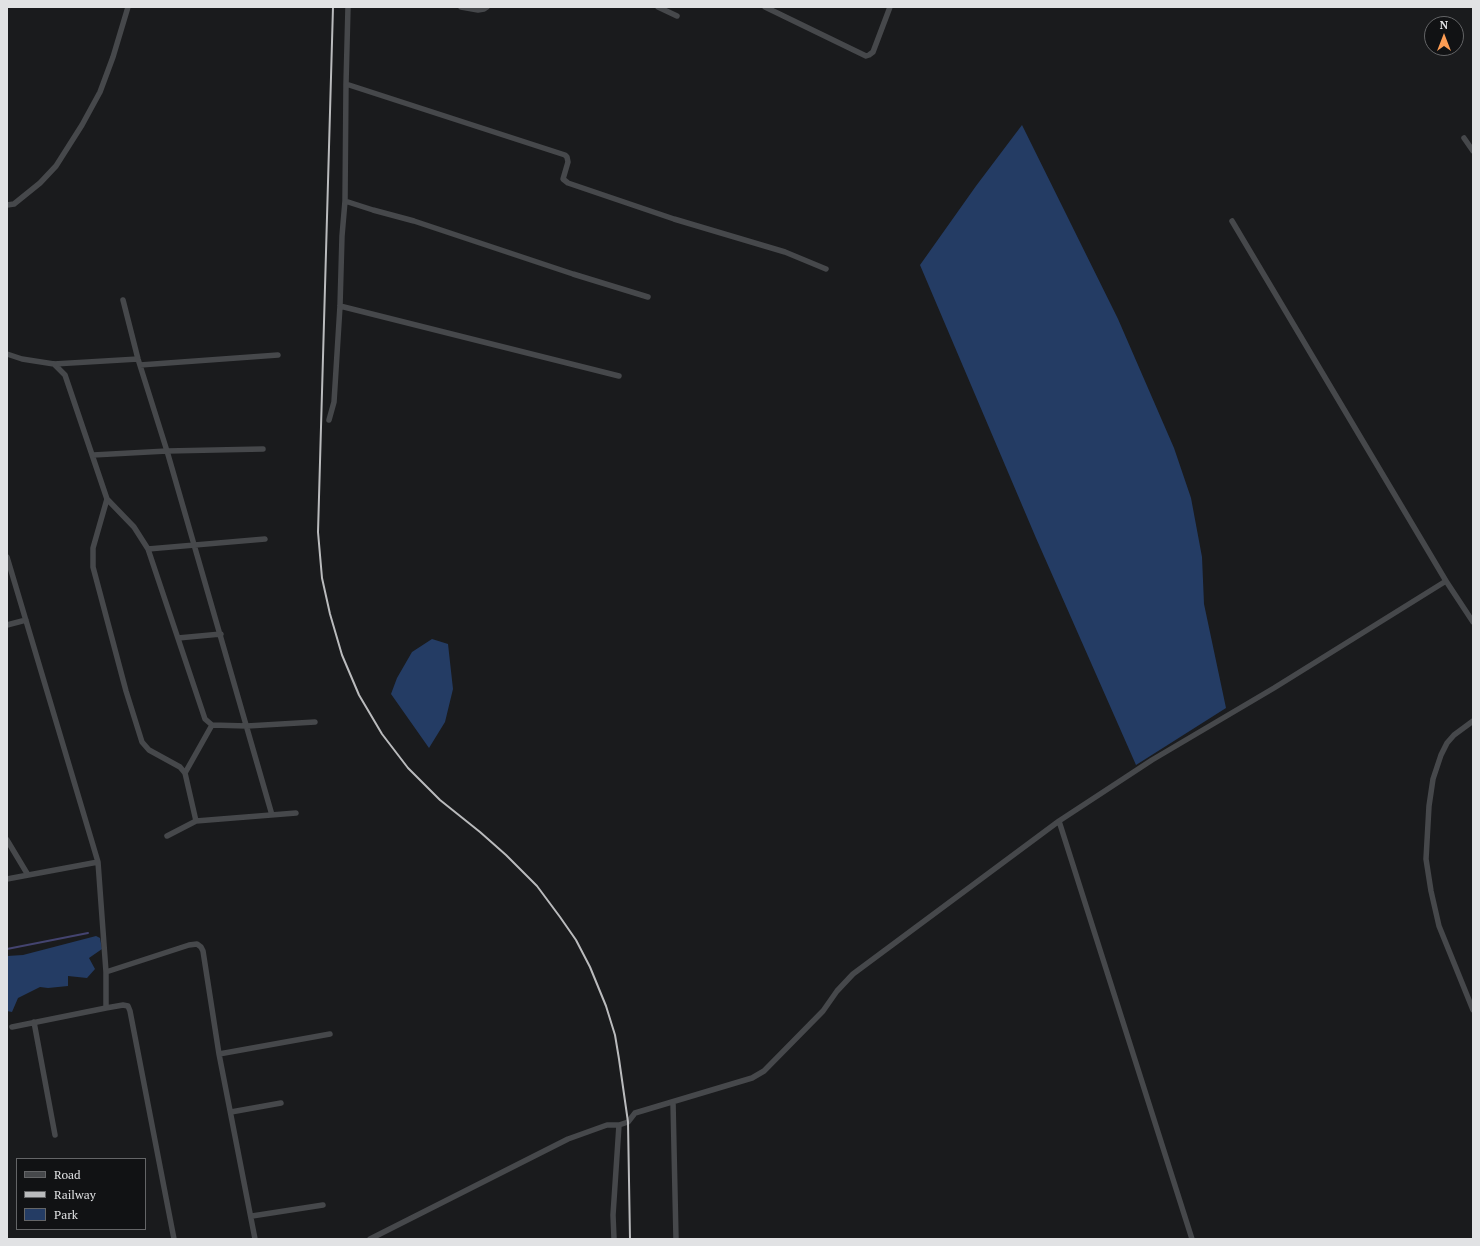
<!DOCTYPE html>
<style>
body{margin:0}
#map{position:relative;width:1480px;height:1246px;overflow:hidden;background:#1a1b1d;font-family:"PT Serif",serif}
canvas{display:block}
.frame{position:absolute;inset:0;border:8px solid #e1e2e4;pointer-events:none}
.legend{position:absolute;left:16px;top:1158px;width:130px;height:72px;box-sizing:border-box;background:#111214;border:1px solid #646567;margin:0;padding:5px 7px;list-style:none;font-size:12px;color:#e1e2e4}
.legend li{display:flex;align-items:center;gap:8px;height:20px}
.legend b{width:20px;border:1px solid #646567}
.north{position:absolute;left:1424px;top:16px;width:40px;height:40px;box-sizing:border-box;background:#111214;border:1px solid #646567;border-radius:50%;rotate:0deg;font-size:11px;font-weight:700;line-height:16px;text-align:center;color:#e1e2e4}
.north::after{content:'';display:block;margin:auto;width:14px;height:18px;background:#fd9d54;clip-path:polygon(50% 0,100% 100%,50% 72%,0 100%)}
</style>
<div id="map">
<canvas width="1480" height="1246"></canvas>
<div class="frame"></div>
<ul class="legend">
<li><b style="height:5px;background:#46484b"></b>Road</li>
<li><b style="height:5px;background:#babbbd"></b>Railway</li>
<li><b style="height:11px;background:#243c64"></b>Park</li>
</ul>
<div class="north">N</div>
</div>
<script>
const ctx = document.querySelector('canvas').getContext('2d');
ctx.lineJoin = 'round';
function fillPath(path, color) { ctx.fillStyle = color; ctx.fill(path, 'evenodd'); }
const shape = rows => new Path2D(rows.map(r => 'M' + r).join(''));
function stroke(path, color, width, dash) { ctx.strokeStyle = color; ctx.lineWidth = width; ctx.lineCap = dash ? 'butt' : 'round'; ctx.setLineDash(dash || []); ctx.stroke(path); }
fillPath(shape([
 [1022,125,1118,319,1174,448,1191,498,1202,557,1204,604,1226,708,1136,765,1036,538,920,265,976,186],
 [432,639,448,644,453,689,445,722,429,748,391,694,397,678,412,652],
 [96,936,100,938,102,949,89,958,95,969,87,978,68,976,68,986,48,988,40,987,18,998,12,1012,7,1011,7,956,23,955]
]), '#243c64');
stroke(shape([
 [7,949,88,933]
]), '#444470', 2);
stroke(shape([
 [461,7,478,10,484,9,487,7],
 [658,7,677,16],
 [765,7,866,56,869,55,873,52,890,7],
 [346,84,565,155,567,157,568,162,563,179,568,183,674,219,785,252,826,269],
 [1464,138,1473,151],
 [345,201,373,210,414,221,573,274,648,297],
 [7,205,14,204,40,183,56,166,82,125,100,92,113,57,128,7],
 [1232,221,1446,581],
 [123,300,138,359,167,451,272,815],
 [340,306,619,376],
 [7,354,22,359,54,364,138,359],
 [54,364,65,375,107,499,134,527,148,549,205,719,212,725,247,726,315,722],
 [140,365,278,355],
 [329,420,334,402,340,306,342,236,345,201,346,84,348,7],
 [93,455,167,451,263,449],
 [107,499,93,548,93,567,126,691,142,742,149,750,180,767,185,773,196,821],
 [148,549,265,539],
 [7,557,98,862,106,972,106,1008],
 [7,625,26,620],
 [178,638,221,634],
 [1473,721,1454,735,1447,743,1441,755,1433,779,1429,806,1426,859,1431,891,1439,926,1473,1010],
 [185,773,212,725],
 [1059,821,1192,1239],
 [167,836,196,821,296,813],
 [7,840,28,875],
 [7,879,98,862],
 [106,972,189,945,197,944,201,947,203,951,219,1054,255,1239],
 [34,1022,55,1135],
 [12,1027,106,1008,123,1005,128,1006,130,1011,174,1239],
 [219,1054,330,1034],
 [673,1102,676,1239],
 [231,1112,281,1103],
 [252,1216,323,1205],
 [370,1239,568,1139,607,1125,619,1125,628,1122,635,1113,752,1078,764,1071,823,1011,837,991,853,974,1059,821,1152,760,1274,688,1446,581,1473,622],
 [614,1239,613,1215,619,1125]
]), '#46484b', 5.5);
stroke(shape([
 [333,7,318,532,322,578,330,614,342,655,359,695,382,734,408,768,440,800,480,832,506,855,537,886,560,917,576,940,590,967,606,1006,615,1035,619,1059,628,1122,630,1239]
]), '#babbbd', 2);
</script>
